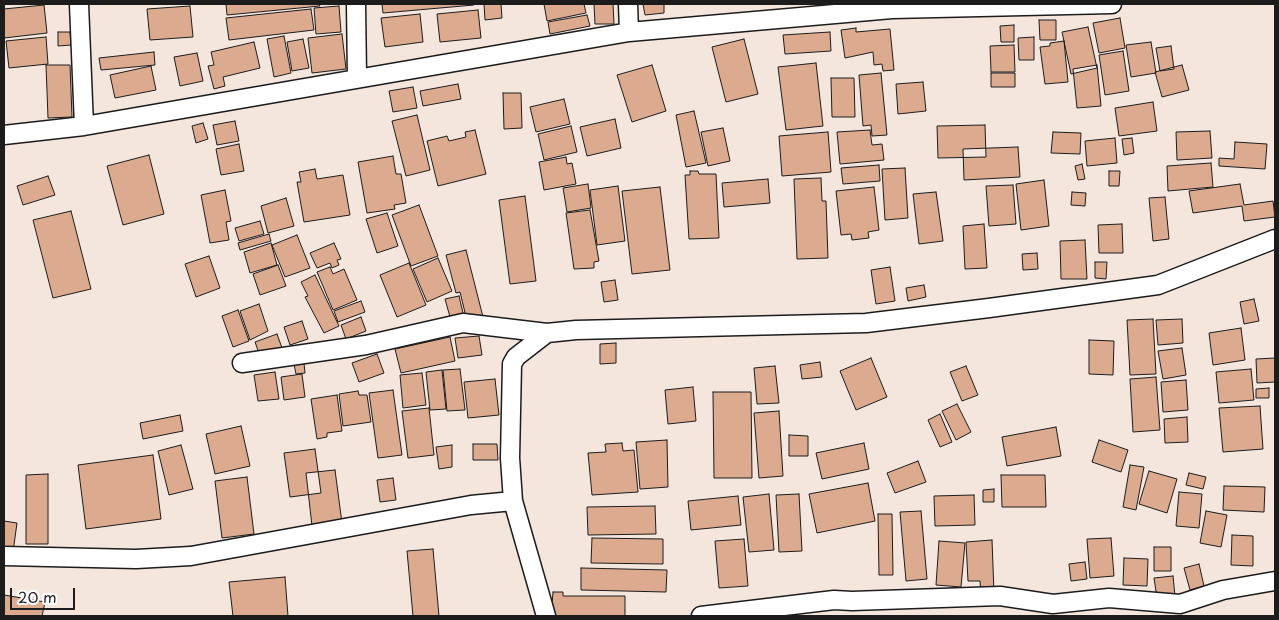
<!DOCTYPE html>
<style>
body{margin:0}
#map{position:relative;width:1279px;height:620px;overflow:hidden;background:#f4e6dd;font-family:"Playpen Sans",sans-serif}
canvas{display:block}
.frame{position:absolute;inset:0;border:5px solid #1c1c1c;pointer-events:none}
.scale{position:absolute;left:10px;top:588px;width:65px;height:22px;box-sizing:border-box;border:2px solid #1c1c1c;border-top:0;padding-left:6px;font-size:15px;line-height:18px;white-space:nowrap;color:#1c1c1c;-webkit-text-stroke:4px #fff;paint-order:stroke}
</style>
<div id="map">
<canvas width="1279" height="620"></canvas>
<div class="frame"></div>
<div class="scale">20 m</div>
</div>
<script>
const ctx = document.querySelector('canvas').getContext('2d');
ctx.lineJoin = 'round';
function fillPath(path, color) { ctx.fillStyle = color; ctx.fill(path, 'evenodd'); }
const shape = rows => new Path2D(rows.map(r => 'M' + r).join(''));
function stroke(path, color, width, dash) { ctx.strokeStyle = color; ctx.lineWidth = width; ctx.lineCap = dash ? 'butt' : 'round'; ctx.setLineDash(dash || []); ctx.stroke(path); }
const building = shape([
 [226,4,319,4,320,6,227,15,226,4],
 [382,4,474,4,474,5,383,13,382,4],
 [484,4,501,4,502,18,485,20,484,4],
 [544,4,584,4,586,13,547,21,544,4],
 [594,4,613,4,614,24,595,24,594,4],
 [643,4,664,4,664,13,645,15,643,4],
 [44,5,47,33,4,38,4,9,44,5],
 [190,6,193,37,150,40,147,9,190,6],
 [339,6,341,32,316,34,314,8,339,6],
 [311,9,314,30,229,40,226,18,311,9],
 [478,10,481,38,440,42,437,14,478,10],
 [420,14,423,42,385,47,381,18,420,14],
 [587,15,590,26,550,34,548,22,587,15],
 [1120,18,1125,48,1099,53,1093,23,1120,18],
 [1039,20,1056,20,1056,40,1040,40,1039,20],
 [1014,25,1014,42,1001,42,1000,26,1014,25],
 [1088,27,1097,68,1071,74,1062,32,1088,27],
 [856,28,856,32,890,29,894,70,883,71,882,64,874,65,873,52,845,58,841,30,856,28],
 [58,32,70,32,71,45,58,46,58,32],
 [830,32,831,51,785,54,783,35,830,32],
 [342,34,346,69,312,73,308,38,342,34],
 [284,36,291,73,274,77,267,39,284,36],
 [46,37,48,64,9,68,6,41,46,37],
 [1034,37,1034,60,1019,60,1018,38,1034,37],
 [303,39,309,68,292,71,287,42,303,39],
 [744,39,758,94,726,102,712,47,744,39],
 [1064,41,1068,82,1045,84,1040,47,1050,46,1050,43,1064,41],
 [254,42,260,68,223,77,225,86,214,89,208,66,214,65,211,52,254,42],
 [1151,42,1156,73,1131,77,1126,45,1151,42],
 [1014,45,1015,72,991,72,990,46,1014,45],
 [1171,46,1174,69,1160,71,1156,48,1171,46],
 [1123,51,1129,91,1105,95,1099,55,1123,51],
 [154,52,155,65,101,70,99,58,154,52],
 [197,53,203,81,180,86,174,57,197,53],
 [816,63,823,126,786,130,778,67,816,63],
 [46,65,70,65,72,117,48,118,46,65],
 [652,65,666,111,632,122,617,75,652,65],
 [1097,65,1101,106,1077,108,1073,69,1097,65],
 [1182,65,1189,90,1162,97,1155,72,1182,65],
 [151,66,156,90,115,98,110,75,151,66],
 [881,73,887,135,872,136,871,125,863,126,859,75,881,73],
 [991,73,1015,73,1015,87,991,87,991,73],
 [831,78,854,78,855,117,832,117,831,78],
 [923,82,926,111,898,114,896,84,923,82],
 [458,84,461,99,423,106,420,91,458,84],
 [413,87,417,108,393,112,389,91,413,87],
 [503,93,521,93,522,128,504,129,503,93],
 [564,99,570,124,536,132,530,107,564,99],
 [1153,102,1157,131,1119,136,1115,108,1153,102],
 [694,111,706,163,686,167,676,115,694,111],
 [417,115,430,170,406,176,392,121,417,115],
 [615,119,621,148,587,156,580,127,615,119],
 [235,121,239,141,217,145,213,125,235,121],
 [203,123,208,139,196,143,192,126,203,123],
 [985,125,986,157,938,158,937,126,985,125],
 [571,126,577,152,544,160,538,134,571,126],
 [723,128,730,161,708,166,701,132,723,128],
 [475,130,486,174,438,186,427,141,447,136,449,141,466,137,465,132,475,130],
 [870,130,872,145,882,144,884,160,840,164,837,132,870,130],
 [1210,131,1212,158,1177,160,1176,132,1210,131],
 [828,132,831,172,782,176,779,136,828,132],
 [1053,132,1081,133,1080,154,1051,153,1053,132],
 [1115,138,1117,163,1087,166,1085,141,1115,138],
 [1132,138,1134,153,1124,155,1122,139,1132,138],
 [1235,142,1267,144,1265,169,1219,166,1219,158,1234,159,1235,142],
 [239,144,244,171,221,175,216,149,239,144],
 [1018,147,1020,177,964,180,963,149,1018,147],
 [149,155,164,214,123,225,107,166,149,155],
 [393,156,396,174,401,174,406,203,394,205,395,209,367,213,358,162,393,156],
 [566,157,567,164,572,163,576,184,544,190,539,162,566,157],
 [1211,163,1213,187,1168,191,1167,166,1211,163],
 [1082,164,1085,179,1078,180,1075,166,1082,164],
 [879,165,880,181,843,184,841,168,879,165],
 [905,168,908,218,885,220,882,169,905,168],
 [315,169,317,179,343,175,350,215,304,222,297,182,301,182,299,172,315,169],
 [690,171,698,171,699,174,716,174,719,238,689,239,685,175,690,175,690,171],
 [1109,171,1120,171,1119,186,1109,186,1109,171],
 [48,176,55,195,23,205,17,186,48,176],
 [821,178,822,201,826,201,828,258,797,259,794,179,821,178],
 [768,179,770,203,724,207,722,183,768,179],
 [1044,180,1049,226,1021,230,1016,184,1044,180],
 [588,184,591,208,567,212,563,188,588,184],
 [1240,184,1244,205,1273,201,1275,217,1244,221,1242,206,1193,213,1189,191,1240,184],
 [1013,185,1016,224,989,226,986,186,1013,185],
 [618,186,625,241,597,245,590,190,618,186],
 [660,187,670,270,632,274,622,191,660,187],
 [874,187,879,230,868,232,869,238,852,240,851,234,841,235,836,191,874,187],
 [225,190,231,221,226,222,229,240,210,243,201,195,225,190],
 [936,192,943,241,919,244,913,194,936,192],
 [1072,192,1086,193,1085,206,1071,205,1072,192],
 [525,196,536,281,510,284,499,200,525,196],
 [1165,197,1169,239,1153,241,1149,198,1165,197],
 [286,198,294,226,268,233,261,206,286,198],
 [419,205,438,256,411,266,392,215,419,205],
 [590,210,599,261,594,262,594,268,574,269,566,213,590,210],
 [71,211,91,289,53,298,33,220,71,211],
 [387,213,398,246,377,253,366,219,387,213],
 [260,221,264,234,239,241,235,228,260,221],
 [984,224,987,268,965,269,963,226,984,224],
 [1122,224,1123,253,1099,253,1098,225,1122,224],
 [269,234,271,241,240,250,238,243,269,234],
 [297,235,310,268,285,277,272,245,297,235],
 [1085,240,1087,279,1061,279,1060,241,1085,240],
 [271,243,277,265,250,273,244,252,271,243],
 [334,243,341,259,337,260,339,265,332,268,330,263,317,268,310,253,334,243],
 [466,250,483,317,467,321,460,292,456,293,446,255,466,250],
 [1037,253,1038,269,1023,270,1022,254,1037,253],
 [209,256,220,288,196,297,185,264,209,256],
 [438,258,452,291,427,302,413,269,438,258],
 [1095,262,1107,262,1106,279,1095,278,1095,262],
 [409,263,426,305,397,317,380,275,409,263],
 [278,265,286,286,260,295,253,274,278,265],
 [330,267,333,274,344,269,357,300,333,310,317,272,330,267],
 [890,267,895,301,876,304,871,270,890,267],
 [315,275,339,326,324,333,305,297,308,296,301,282,315,275],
 [615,280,618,300,604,302,601,282,615,280],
 [924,285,926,297,908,301,906,288,924,285],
 [459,296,463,313,450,317,445,299,459,296],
 [1254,299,1259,321,1244,324,1240,302,1254,299],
 [361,301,365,312,338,322,334,311,361,301],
 [259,304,268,331,250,340,240,311,259,304],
 [238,310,249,341,233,347,222,316,238,310],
 [361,317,366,331,346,339,341,325,361,317],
 [1153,319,1156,374,1130,375,1127,320,1153,319],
 [1182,319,1183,343,1158,345,1156,320,1182,319],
 [302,321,308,339,290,345,284,327,302,321],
 [1241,328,1245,360,1213,365,1209,333,1241,328],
 [277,334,282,348,260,356,255,342,277,334],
 [479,336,482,355,458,358,455,338,479,336],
 [450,337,455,361,401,373,395,349,450,337],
 [1089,340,1114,341,1113,375,1089,374,1089,340],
 [616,343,616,363,600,364,600,344,616,343],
 [1182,348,1186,375,1163,379,1158,351,1182,348],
 [377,354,384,373,359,382,352,363,377,354],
 [871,358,887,397,856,410,840,371,871,358],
 [1275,358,1275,382,1257,383,1256,359,1275,358],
 [820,362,822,377,802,379,800,365,820,362],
 [304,363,305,373,296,374,294,364,304,363],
 [775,366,779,403,757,404,754,368,775,366],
 [966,366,978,395,962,401,950,372,966,366],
 [460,369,465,410,447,411,443,370,460,369],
 [1251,369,1254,400,1219,403,1216,372,1251,369],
 [442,370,446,409,430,410,426,372,442,370],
 [275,372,279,399,258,401,254,375,275,372],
 [422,373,426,405,403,408,400,375,422,373],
 [302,374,305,397,284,400,281,377,302,374],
 [1156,377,1160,430,1133,432,1130,379,1156,377],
 [495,379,499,415,468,418,464,382,495,379],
 [1186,380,1188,410,1163,412,1161,382,1186,380],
 [693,387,696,421,668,424,665,390,693,387],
 [1269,388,1269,398,1256,398,1256,389,1269,388],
 [393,390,402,455,378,458,369,393,393,390],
 [358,391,359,395,367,395,371,422,343,426,339,394,358,391],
 [713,392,751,392,752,478,714,478,713,392],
 [337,395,342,431,327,433,327,437,317,439,311,399,337,395],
 [957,404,971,432,956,440,942,411,957,404],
 [1260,406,1263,449,1223,452,1219,408,1260,406],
 [429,408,434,455,408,458,402,411,429,408],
 [779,411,783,476,759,478,754,413,779,411],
 [940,414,952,442,940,447,928,420,940,414],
 [180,415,183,431,143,439,140,423,180,415],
 [1187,417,1188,442,1165,443,1164,419,1187,417],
 [241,426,250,466,215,474,206,434,241,426],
 [1056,427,1061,456,1007,466,1002,437,1056,427],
 [789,435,808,436,808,456,789,456,789,435],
 [667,440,668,487,640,489,636,442,667,440],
 [1099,440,1128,450,1121,472,1092,462,1099,440],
 [622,443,623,451,634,450,638,492,592,495,588,453,606,452,605,444,622,443],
 [864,443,869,469,822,479,816,453,864,443],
 [473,444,497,444,498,460,473,460,473,444],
 [181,445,193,489,169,495,158,451,181,445],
 [452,445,452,467,439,469,436,447,452,445],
 [315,449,321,493,290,497,284,453,315,449],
 [153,455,161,519,86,529,78,465,153,455],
 [918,461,926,482,895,493,887,473,918,461],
 [1130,465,1144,467,1136,510,1123,507,1130,465],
 [335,470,342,523,312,526,306,473,335,470],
 [1149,471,1177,479,1167,513,1139,504,1149,471],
 [1189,473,1206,477,1203,489,1186,485,1189,473],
 [48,474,48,544,26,544,26,475,48,474],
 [1001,475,1045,475,1046,507,1002,507,1001,475],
 [247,477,254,534,222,538,215,481,247,477],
 [393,478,396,500,380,502,377,480,393,478],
 [868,483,875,521,817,533,809,494,868,483],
 [1224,486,1265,487,1264,512,1223,510,1224,486],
 [994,489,994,502,983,502,983,490,994,489],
 [1179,492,1202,494,1199,528,1176,526,1179,492],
 [769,494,774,550,749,552,743,497,769,494],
 [799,494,802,551,779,552,776,495,799,494],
 [974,495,975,525,935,526,934,496,974,495],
 [738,496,741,525,691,530,688,501,738,496],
 [655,506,656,534,588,535,587,507,655,506],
 [921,511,927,579,906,581,900,512,921,511],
 [1206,511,1227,515,1221,547,1200,543,1206,511],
 [878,514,892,514,893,575,879,575,878,514],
 [4,521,17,523,13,552,4,551,4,521],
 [1232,535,1253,536,1253,566,1231,565,1232,535],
 [592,538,663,539,663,564,591,563,592,538],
 [1111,538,1114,576,1090,578,1087,539,1111,538],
 [744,539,748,586,719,588,715,541,744,539],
 [992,540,994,593,981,594,980,581,968,581,966,542,992,540],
 [939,541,965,543,961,587,936,585,939,541],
 [1154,547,1171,547,1171,571,1154,571,1154,547],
 [433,549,439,616,413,616,407,551,433,549],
 [1124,558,1148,559,1147,586,1123,585,1124,558],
 [1085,562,1087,579,1071,581,1069,564,1085,562],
 [1199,564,1204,586,1190,590,1184,568,1199,564],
 [581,568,667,570,666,592,581,590,581,568],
 [1173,576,1175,596,1157,598,1154,578,1173,576],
 [285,577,288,616,233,616,229,582,285,577],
 [553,592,563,592,563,596,625,596,625,616,551,616,553,592],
 [4,595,45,602,42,616,4,616,4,595]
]);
fillPath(building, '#dcab8f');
stroke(building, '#1c1c1c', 1);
const minor = shape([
 [79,4,84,126],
 [356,4,357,77],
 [628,4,629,32],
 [4,135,84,126,629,32,892,9,1112,4],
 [242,363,366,345,463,323,547,333],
 [513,501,546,616],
 [4,556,136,559,191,556,471,505,513,501,510,458,512,364,516,357,547,333,576,330,866,323,989,308,1158,285,1275,239],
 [701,616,834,600,852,601,1000,596,1053,604,1109,598,1180,604,1223,590,1275,581]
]);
stroke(minor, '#1c1c1c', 21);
stroke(minor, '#fff', 18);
</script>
